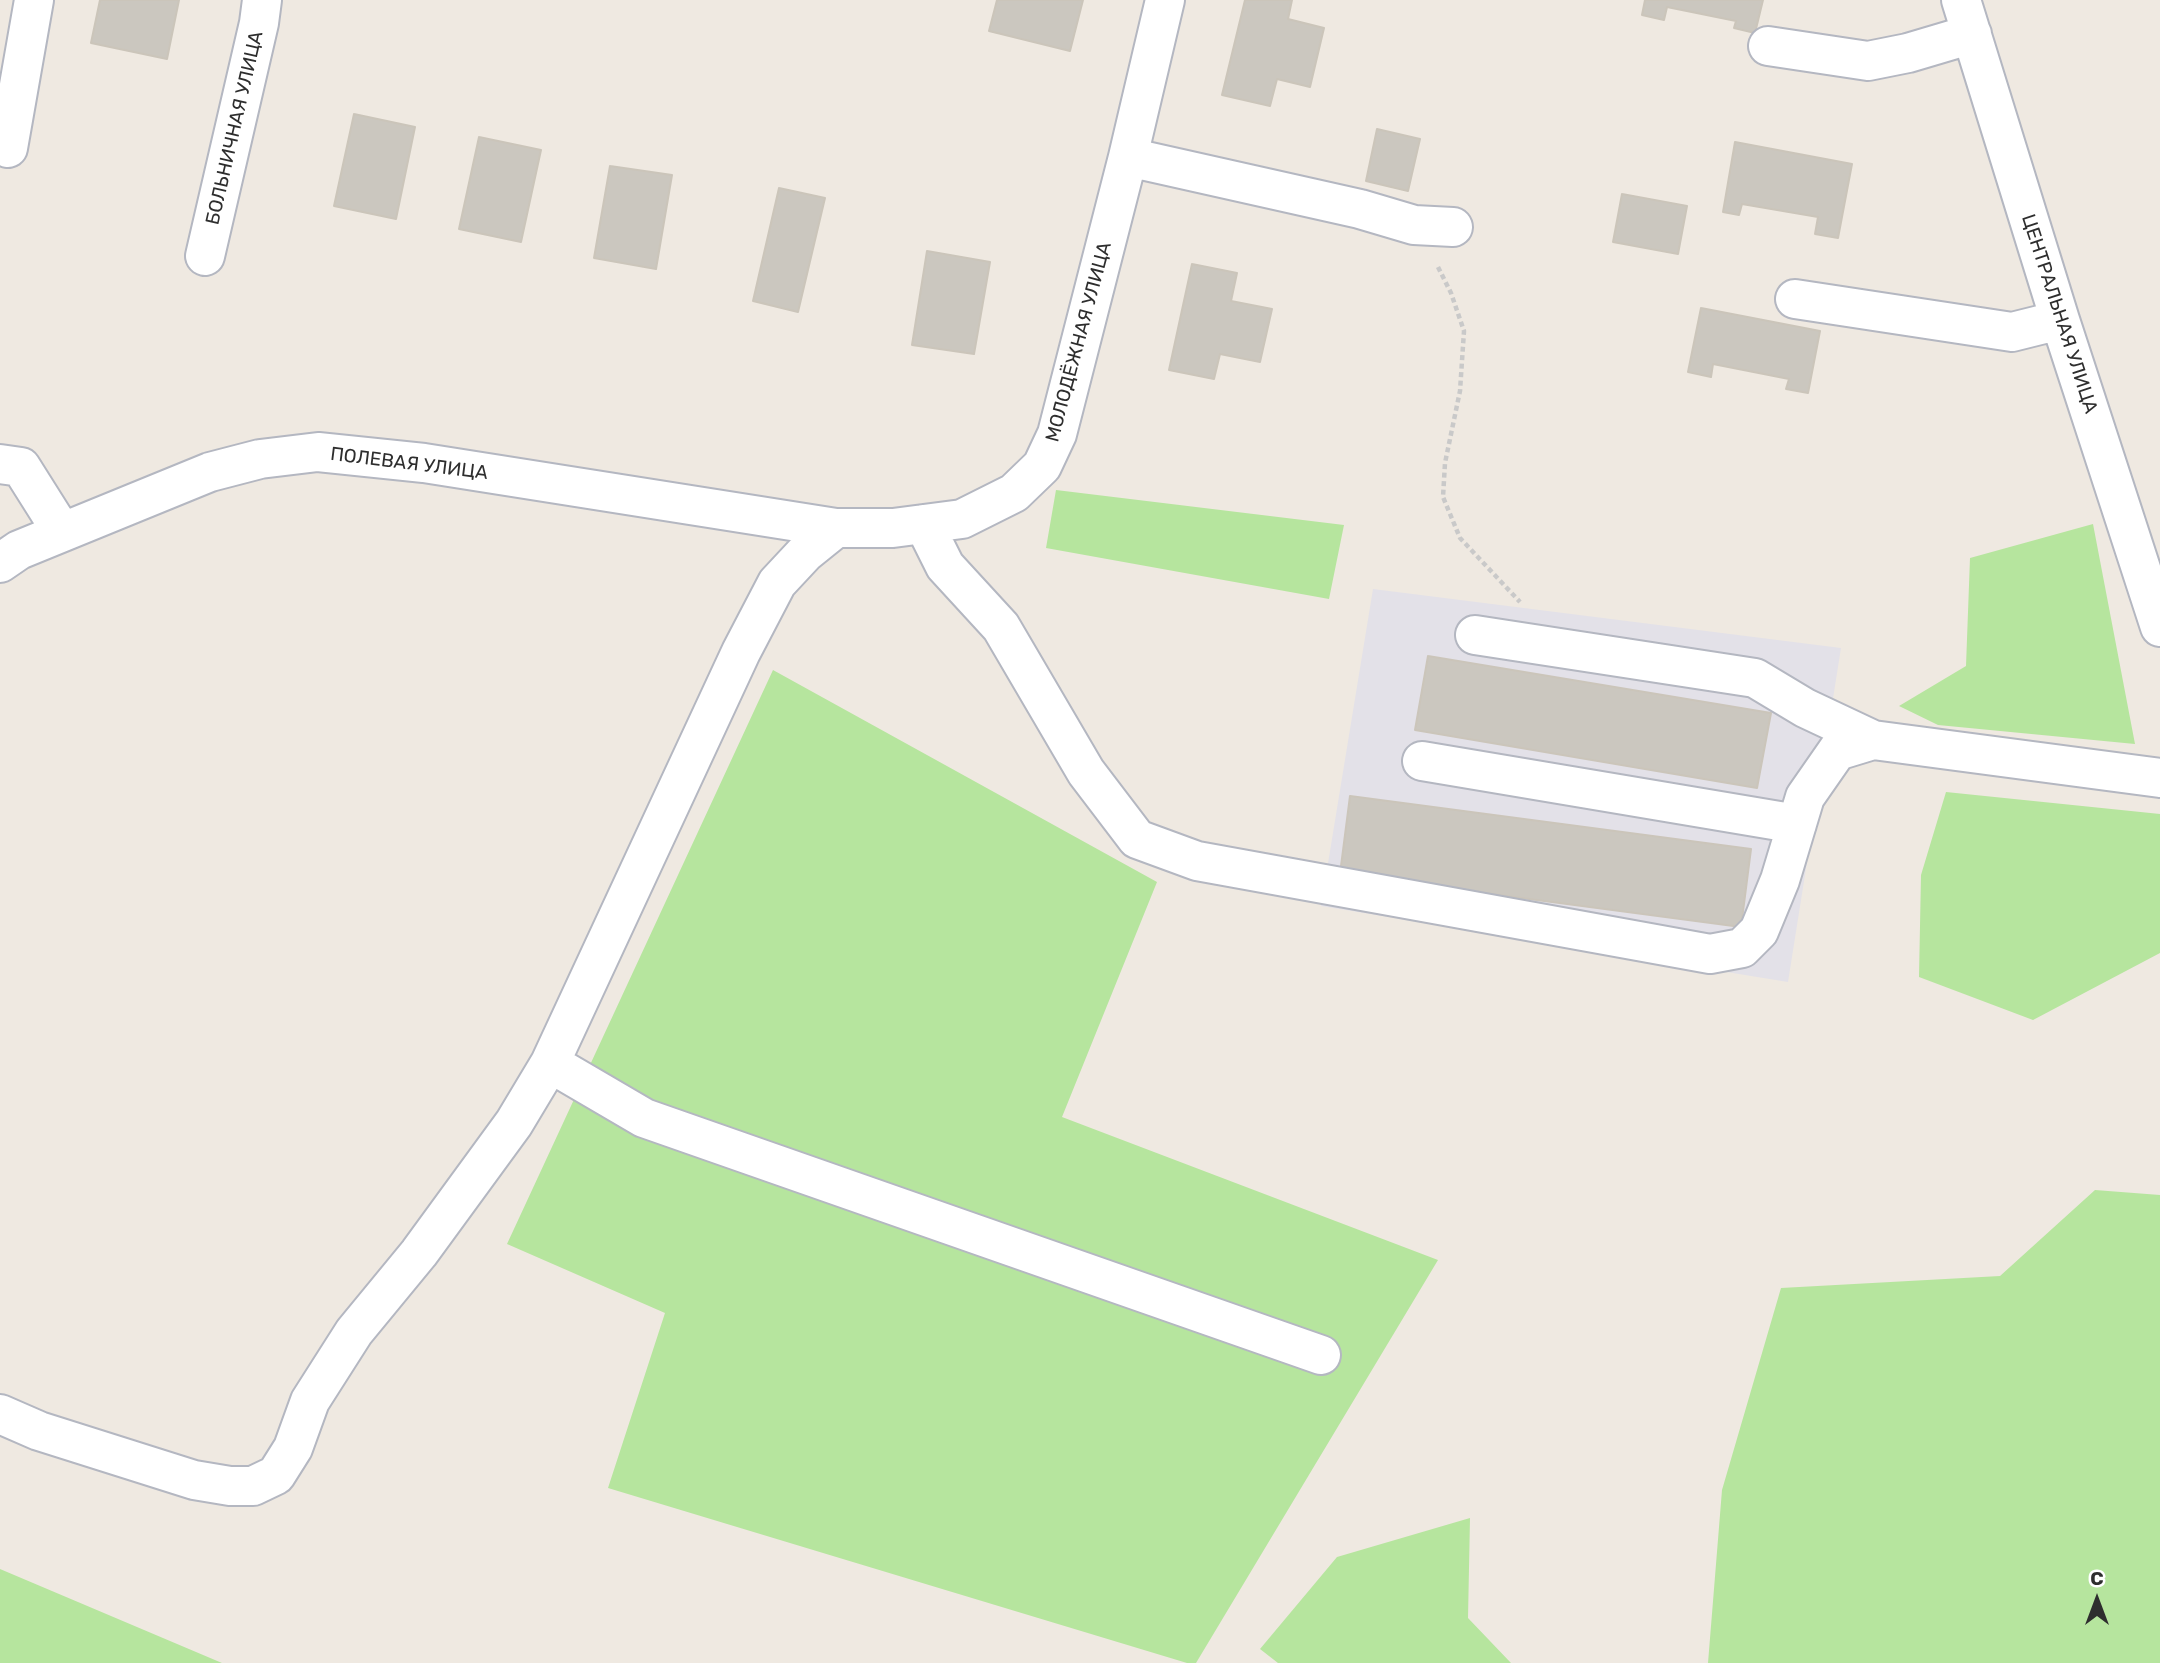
<!DOCTYPE html>
<meta charset="utf-8">
<style>
body{margin:0}
#map{position:relative;width:2160px;height:1663px;overflow:hidden;background:#efe9e1;font-family:Rubik,sans-serif}
canvas{display:block}
.north{position:absolute;left:2062px;top:1565px;width:70px;height:70px;-webkit-text-stroke:5px #fff;paint-order:stroke;rotate:0deg;font-size:19px;font-weight:700;line-height:28px;text-align:center;color:#2e2e2e}
.north::after{content:'';display:block;margin:auto;width:24px;height:32px;background:#2e2e2e;clip-path:polygon(50% 0,100% 100%,50% 72%,0 100%)}
</style>
<div id="map">
<canvas width="2160" height="1663"></canvas>
<div class="north">С</div>
</div>
<script>
const ctx = document.querySelector('canvas').getContext('2d');
ctx.lineJoin = 'round';
function fillPath(path, color) { ctx.fillStyle = color; ctx.fill(path, 'evenodd'); }
const shape = rows => new Path2D(rows.map(r => 'M' + r).join(''));
function stroke(path, color, width, dash) { ctx.strokeStyle = color; ctx.lineWidth = width; ctx.lineCap = dash ? 'butt' : 'round'; ctx.setLineDash(dash || []); ctx.stroke(path); }
function label(font, color, halo, rows, align = 'center') {
  ctx.font = font + ' Rubik,sans-serif'; ctx.lineWidth = 6; ctx.setLineDash([]); ctx.textBaseline = 'middle'; ctx.strokeStyle = halo; ctx.fillStyle = color; for (const [text, x, y, turn = 0] of rows) {
    ctx.save(); ctx.translate(x, y); ctx.rotate((+turn || 0) * Math.PI / 180); ctx.textAlign = isNaN(turn) ? turn : align; if (halo) ctx.strokeText(text, 0, 0); ctx.fillText(text, 0, 0); ctx.restore();
  }
}
fillPath(shape([
 [1373,589,1841,648,1788,982,1321,906]
]), '#e3e1e8');
fillPath(shape([
 [1056,490,1344,525,1329,599,1046,548],
 [2093,524,2135,744,1938,725,1899,706,1966,666,1970,558],
 [773,670,1157,882,1062,1117,1438,1260,1196,1663,1187,1663,608,1488,665,1313,507,1244],
 [1946,792,2160,814,2160,953,2033,1020,1919,977,1921,875],
 [2095,1190,2160,1195,2160,1663,1708,1663,1722,1490,1781,1288,2000,1276],
 [1470,1518,1468,1618,1511,1663,1278,1663,1260,1649,1337,1557],
 [0,1569,222,1663,0,1663]
]), '#b6e59e');
const building = shape([
 [100,0,179,0,167,59,91,43,100,0],
 [997,0,1083,0,1070,51,989,31,997,0],
 [1245,0,1292,0,1288,19,1324,28,1310,87,1277,79,1270,106,1222,95,1245,0],
 [1645,0,1763,0,1755,33,1734,28,1736,21,1667,7,1664,20,1642,15,1645,0],
 [354,114,415,127,396,219,334,206,354,114],
 [1377,129,1420,139,1408,191,1366,181,1377,129],
 [479,137,541,150,521,242,459,229,479,137],
 [1735,142,1852,164,1838,238,1815,234,1818,217,1742,204,1739,215,1723,212,1735,142],
 [610,166,672,175,656,269,594,258,610,166],
 [779,188,825,198,798,312,753,301,779,188],
 [1622,194,1687,206,1678,254,1613,242,1622,194],
 [927,251,990,262,974,354,912,345,927,251],
 [1192,264,1237,273,1231,301,1272,309,1260,362,1220,354,1214,379,1169,370,1192,264],
 [1701,308,1820,331,1808,393,1786,389,1789,379,1713,364,1711,377,1688,372,1701,308],
 [1428,656,1771,713,1757,788,1415,730,1428,656],
 [1350,796,1751,849,1741,927,1340,874,1350,796]
]);
fillPath(building, '#cbc7bf');
stroke(building, '#cbc5ba', 2);
const minor = shape([
 [1961,0,2060,320,2160,627],
 [1768,46,1868,61,1908,53,1972,34],
 [8,148,34,0],
 [1128,157,1360,209,1414,225,1453,227],
 [205,256,259,23,262,0],
 [1795,299,2012,332,2060,320],
 [0,464,21,467,62,532],
 [924,524,945,566,1001,627,1086,772,1137,839,1197,861,1710,954,1742,948,1759,931,1780,880,1805,797,1837,751,1873,740,2160,778],
 [0,563,19,550,210,472,260,459,318,452,424,463,836,528,893,528,962,519,1014,493,1042,466,1057,434,1128,157,1165,0],
 [1475,635,1755,678,1805,708,1873,740],
 [1422,761,1797,824],
 [550,1063,644,1118,1321,1355],
 [0,1414,39,1431,194,1480,230,1486,253,1486,276,1475,293,1448,310,1401,354,1332,419,1253,514,1123,550,1063,741,652,777,583,805,553,836,528]
]);
stroke(minor, '#b4b7c1', 42);
stroke(shape([
 [1438,267,1451,293,1464,331,1460,391,1445,463,1443,497,1460,538,1520,602]
]), '#c9c9c9', 4.5, [5, 3.5]);
stroke(minor, '#fff', 38);
label('19px', '#2e2e2e', '#fff', [
 ["БОЛЬНИЧНАЯ УЛИЦА",235,128,-77],
 ["ЦЕНТРАЛЬНАЯ УЛИЦА",2059,314,72],
 ["МОЛОДЁЖНАЯ УЛИЦА",1079,342,-75],
 ["ПОЛЕВАЯ УЛИЦА",409,464,7]
]);
</script>
